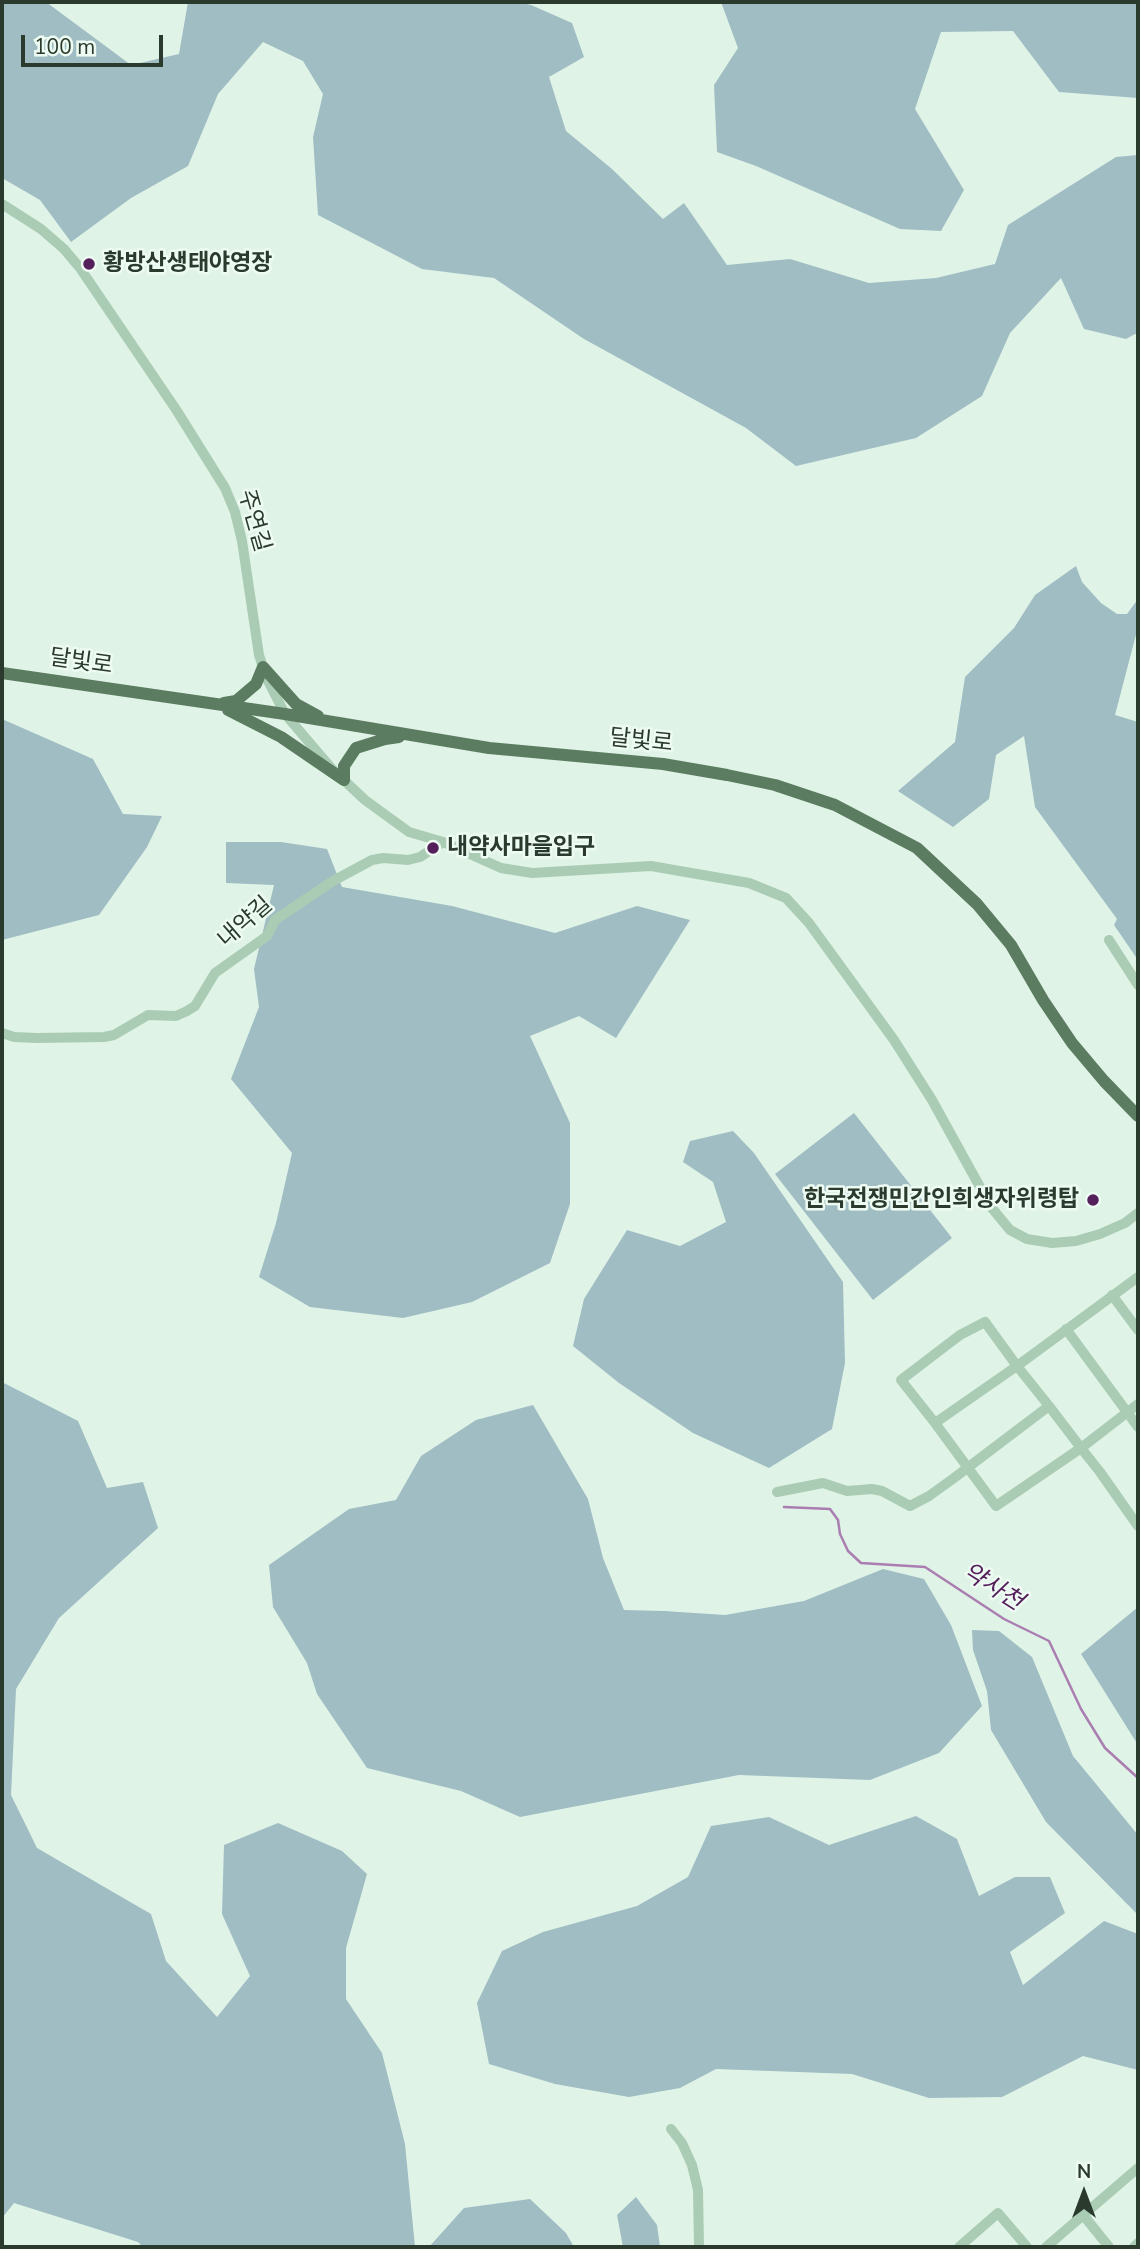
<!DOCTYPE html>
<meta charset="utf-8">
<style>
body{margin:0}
#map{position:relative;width:1140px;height:2249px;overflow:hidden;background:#e0f3e7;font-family:"Nunito Sans",sans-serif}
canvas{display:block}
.frame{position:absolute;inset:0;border:4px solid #2a3a2d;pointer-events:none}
.north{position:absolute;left:1049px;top:2158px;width:70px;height:70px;-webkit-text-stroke:5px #edfbf2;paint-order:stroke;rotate:0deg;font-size:19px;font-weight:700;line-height:28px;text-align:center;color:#2a3a2d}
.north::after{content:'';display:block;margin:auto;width:24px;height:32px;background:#2a3a2d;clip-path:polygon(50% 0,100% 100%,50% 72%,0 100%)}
.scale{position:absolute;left:21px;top:35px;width:142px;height:32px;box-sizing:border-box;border:4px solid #2a3a2d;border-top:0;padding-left:9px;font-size:21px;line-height:24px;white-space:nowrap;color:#2a3a2d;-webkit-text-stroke:5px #edfbf2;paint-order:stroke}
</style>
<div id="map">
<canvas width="1140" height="2249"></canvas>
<div class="frame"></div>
<div class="north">N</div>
<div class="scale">100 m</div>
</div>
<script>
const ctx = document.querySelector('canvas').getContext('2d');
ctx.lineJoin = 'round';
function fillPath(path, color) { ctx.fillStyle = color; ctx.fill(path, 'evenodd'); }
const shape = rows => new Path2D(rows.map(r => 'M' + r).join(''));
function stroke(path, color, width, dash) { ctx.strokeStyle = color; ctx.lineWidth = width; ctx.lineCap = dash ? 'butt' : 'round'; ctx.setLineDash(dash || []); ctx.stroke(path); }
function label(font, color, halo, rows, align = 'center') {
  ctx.font = font + ' "Nunito Sans","Noto Sans KR",sans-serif'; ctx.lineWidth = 5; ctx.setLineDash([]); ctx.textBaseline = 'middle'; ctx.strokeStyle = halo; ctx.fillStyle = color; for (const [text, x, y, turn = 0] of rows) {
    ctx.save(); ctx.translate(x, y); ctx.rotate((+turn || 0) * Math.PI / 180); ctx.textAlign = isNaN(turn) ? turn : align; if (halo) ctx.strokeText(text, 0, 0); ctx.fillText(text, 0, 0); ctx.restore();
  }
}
fillPath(shape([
 [2,2,46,2,131,65,179,54,188,2,518,2,531,5,572,23,584,57,549,77,566,131,612,169,663,219,684,203,727,265,790,259,869,283,936,278,995,264,1008,225,1116,157,1138,155,1138,335,1135,334,1126,339,1084,329,1061,278,1010,333,982,396,916,438,796,466,746,428,584,339,494,278,422,269,318,215,313,137,323,94,303,61,263,42,218,94,188,166,131,198,71,242,40,200,2,178],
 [721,2,1138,2,1138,98,1059,92,1013,31,941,32,915,109,964,190,941,231,900,229,756,166,717,152,714,85,738,48],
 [1076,566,1082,582,1101,603,1117,614,1127,614,1138,599,1138,627,1115,715,1138,722,1138,960,1114,925,1117,919,1035,807,1024,736,996,755,989,799,953,827,898,791,955,742,965,677,1014,628,1035,595],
 [2,719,93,759,123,814,162,816,147,847,99,915,2,940],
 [226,842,281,842,327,849,342,887,452,906,555,933,637,906,690,920,616,1038,579,1016,530,1036,570,1123,570,1204,550,1263,472,1302,403,1318,310,1307,259,1277,276,1223,292,1153,231,1079,259,1007,254,969,274,885,226,883],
 [854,1113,952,1238,873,1300,775,1174],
 [733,1131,754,1153,843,1282,845,1363,832,1429,769,1468,693,1433,619,1383,573,1346,584,1299,627,1230,680,1246,726,1222,713,1182,683,1162,690,1141],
 [2,1382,78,1421,107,1488,143,1482,158,1528,59,1618,16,1689,11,1795,37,1848,151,1914,166,1961,217,2017,250,1976,222,1914,224,1845,278,1823,342,1851,367,1874,346,1948,346,1999,382,2053,405,2144,415,2247,143,2247,138,2242,14,2203,2,2218],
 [533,1405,588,1499,603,1558,624,1610,664,1611,725,1615,804,1601,883,1569,924,1579,951,1625,982,1706,939,1753,870,1780,739,1775,520,1817,461,1791,367,1768,317,1694,307,1663,273,1607,269,1565,349,1509,396,1500,421,1456,476,1420],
 [1138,1607,1138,1745,1081,1654],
 [972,1630,999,1631,1032,1657,1073,1756,1138,1835,1138,1915,1046,1822,991,1730,987,1691,973,1650],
 [916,1816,957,1839,979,1896,1015,1877,1050,1877,1065,1913,1010,1952,1023,1985,1104,1921,1138,1934,1138,2070,1083,2056,1002,2097,929,2098,852,2074,716,2069,680,2088,629,2097,555,2084,489,2064,477,2003,502,1951,543,1932,637,1906,688,1877,711,1826,769,1817,829,1845],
 [636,2197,657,2225,660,2247,623,2247,617,2215],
 [530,2199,566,2233,574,2247,429,2247,464,2208]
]), '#9fbdc3');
stroke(shape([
 [784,1507,830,1509,838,1520,840,1534,848,1551,861,1563,925,1567,1004,1619,1049,1641,1081,1709,1105,1748,1138,1778]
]), '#aa7eb1', 2.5);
stroke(shape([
 [2,204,41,229,64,249,80,268,177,411,225,488,235,512,242,541,259,655,266,677,285,714,332,769,365,800,409,832,443,842,501,868,532,873,651,866,749,883,786,898,809,923,894,1040,932,1100,991,1207,1010,1230,1027,1239,1052,1243,1076,1241,1100,1234,1125,1223,1138,1213],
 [1109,940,1138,985],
 [2,1033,14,1037,37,1038,104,1037,114,1035,148,1015,176,1016,187,1011,195,1006,215,973,267,936,275,920,333,881,372,860,383,858,408,860,420,857,443,842],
 [1112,1295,1138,1330],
 [1066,1329,1138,1427],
 [1138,1404,1081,1448,996,1506,935,1423,901,1380,960,1335,985,1322,1017,1366,1049,1406,1081,1448,1100,1472,1138,1526],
 [935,1423,1017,1366,1138,1277],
 [777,1492,823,1483,847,1491,872,1489,882,1491,910,1506,929,1496,954,1478,1049,1406],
 [671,2129,682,2143,692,2165,698,2190,699,2247],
 [1084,2216,1109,2247],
 [959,2247,998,2213,1027,2247],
 [1046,2247,1138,2168],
 [1134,2247,1138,2243]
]), '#abccb4', 10);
stroke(shape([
 [2,673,285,714,489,748,663,764,727,775,775,785,835,805,917,848,977,904,1011,945,1043,1000,1072,1043,1104,1081,1138,1116],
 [224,703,236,701,256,684,263,667,296,704,318,716],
 [228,710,281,737,344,780],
 [344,780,344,766,356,748,385,739,399,737]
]), '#5c7c61', 12);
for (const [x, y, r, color] of [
 [89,264,7,"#551f5c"],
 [433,848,7,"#551f5c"],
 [1093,1200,7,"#551f5c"]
]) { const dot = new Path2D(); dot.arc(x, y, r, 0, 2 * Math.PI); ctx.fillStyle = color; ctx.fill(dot); stroke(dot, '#edfbf2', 2.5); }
label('bold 23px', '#2a3a2d', '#edfbf2', [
 ["황방산생태야영장",103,264],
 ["내약사마을입구",447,848],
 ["한국전쟁민간인희생자위령탑",1079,1200,"right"]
], 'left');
label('23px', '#2a3a2d', '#edfbf2', [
 ["주연길",253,521,74],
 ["달빛로",81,663,8],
 ["달빛로",641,742,6],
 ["내약길",246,923,-41]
]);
label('italic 24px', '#551f5c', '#edfbf2', [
 ["약사천",992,1588,32]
]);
</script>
